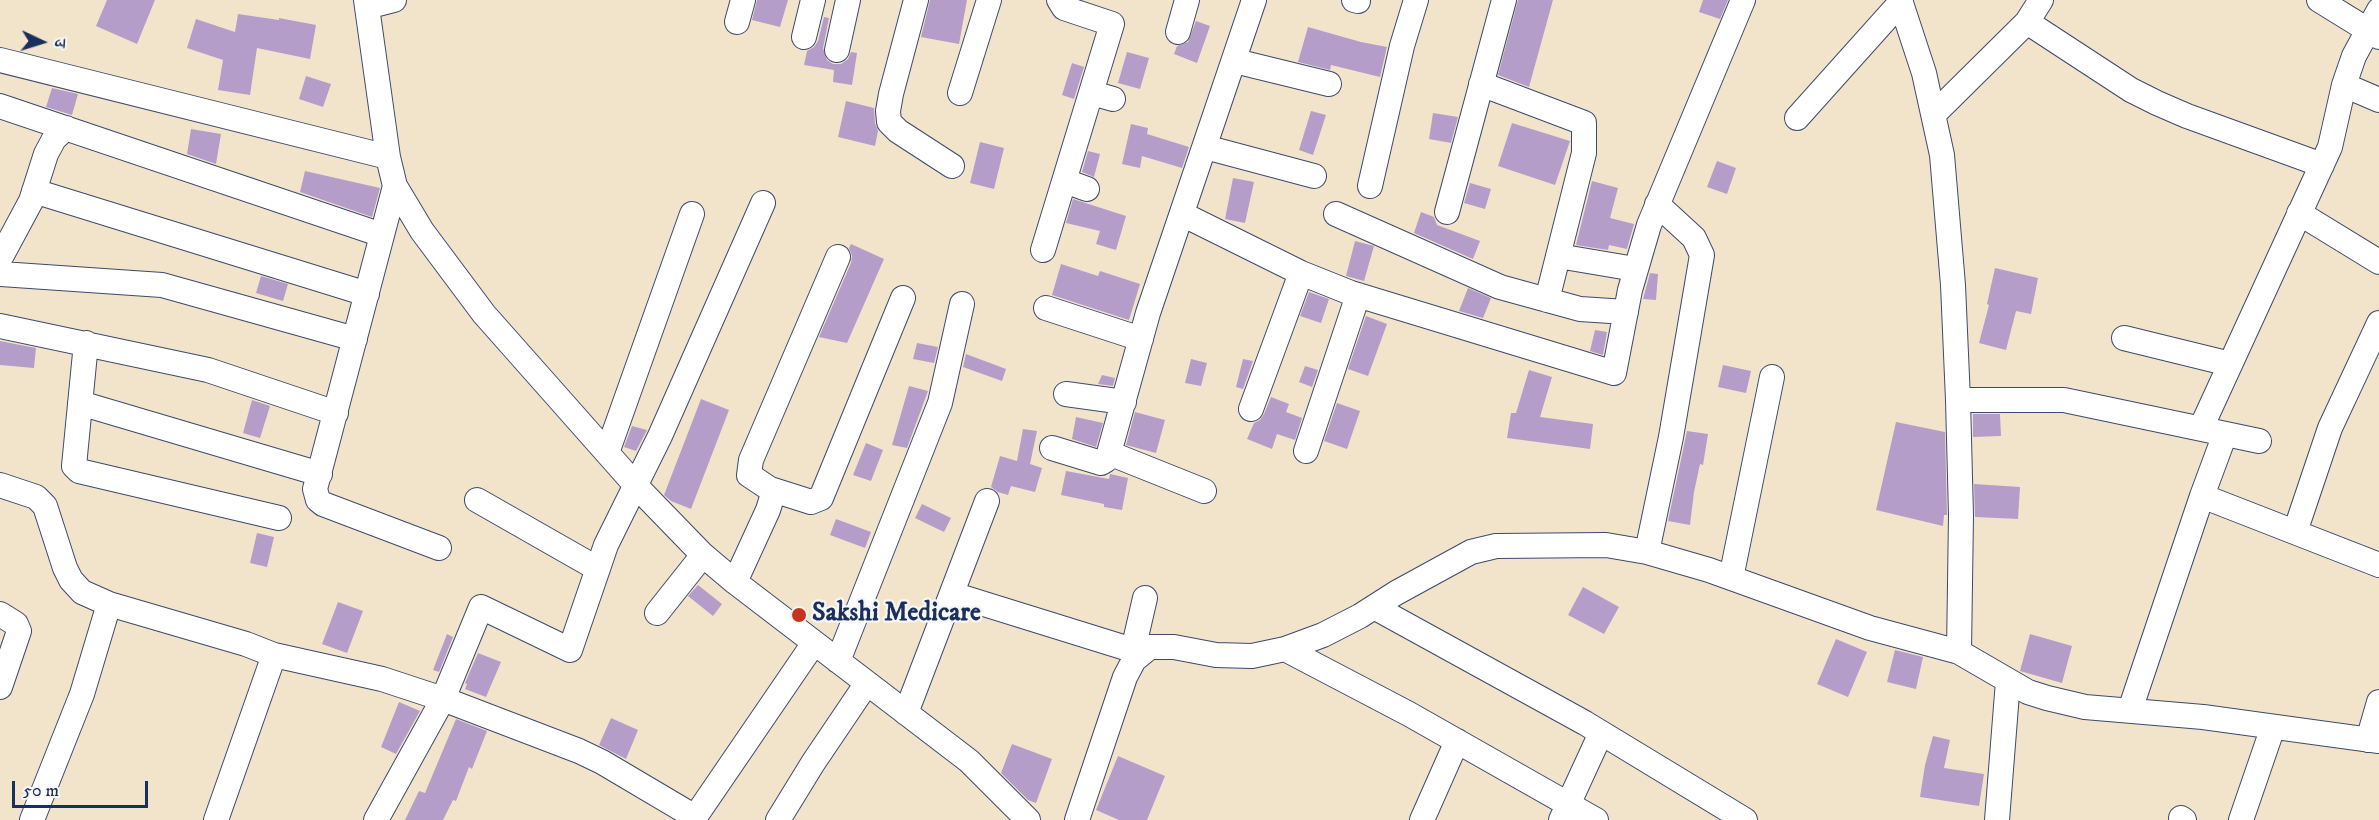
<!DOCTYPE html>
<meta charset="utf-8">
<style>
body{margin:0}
#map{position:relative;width:2379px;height:820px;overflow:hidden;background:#f2e4cb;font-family:"IM FELL DW Pica","Noto Serif Devanagari",serif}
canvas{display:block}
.north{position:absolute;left:12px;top:12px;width:60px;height:60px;-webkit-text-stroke:4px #f6f6f2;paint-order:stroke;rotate:94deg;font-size:16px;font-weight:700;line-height:24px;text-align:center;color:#1b2f5e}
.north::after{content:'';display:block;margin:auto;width:21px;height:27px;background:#1b2f5e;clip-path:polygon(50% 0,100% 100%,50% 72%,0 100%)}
.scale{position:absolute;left:12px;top:781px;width:136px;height:27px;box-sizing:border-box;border:3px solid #1b2f5e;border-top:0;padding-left:8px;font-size:18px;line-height:21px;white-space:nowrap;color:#1b2f5e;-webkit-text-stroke:4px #f6f6f2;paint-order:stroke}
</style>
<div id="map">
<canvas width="2379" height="820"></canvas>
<div class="north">उ</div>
<div class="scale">50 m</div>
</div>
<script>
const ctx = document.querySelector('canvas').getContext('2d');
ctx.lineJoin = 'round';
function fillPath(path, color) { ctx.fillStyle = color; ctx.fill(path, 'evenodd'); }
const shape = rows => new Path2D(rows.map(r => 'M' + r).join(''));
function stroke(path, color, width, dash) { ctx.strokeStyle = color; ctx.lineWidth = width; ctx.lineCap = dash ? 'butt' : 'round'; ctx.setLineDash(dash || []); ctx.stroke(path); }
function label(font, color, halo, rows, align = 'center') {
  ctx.font = font + ' "IM FELL DW Pica",serif'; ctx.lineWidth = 4.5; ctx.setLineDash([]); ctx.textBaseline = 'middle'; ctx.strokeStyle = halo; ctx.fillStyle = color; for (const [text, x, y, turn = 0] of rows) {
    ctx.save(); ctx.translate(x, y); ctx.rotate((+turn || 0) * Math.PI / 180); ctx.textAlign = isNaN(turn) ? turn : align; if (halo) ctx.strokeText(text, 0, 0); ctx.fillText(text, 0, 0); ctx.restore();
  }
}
fillPath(shape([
 [107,0,155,0,137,44,96,26],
 [757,0,788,0,780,27,752,20],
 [930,0,967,0,959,44,921,37],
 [1518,0,1553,0,1529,87,1498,75],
 [1703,0,1728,0,1720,19,1699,12],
 [238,14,279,20,279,18,316,25,310,59,257,48,250,95,218,90,223,60,187,48,196,19,235,32],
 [824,17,829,18,823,48,827,60,833,64,841,64,848,59,851,52,857,53,852,85,833,82,834,70,804,65,807,51,814,47,818,41],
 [1196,21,1210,26,1197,63,1174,54,1177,46,1188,42],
 [1308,27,1361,42,1387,47,1380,77,1331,65,1330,70,1298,62],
 [1127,52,1149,58,1140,89,1118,83],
 [1072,63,1084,67,1074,99,1062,95],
 [306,76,331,84,323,107,299,99],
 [52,88,78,94,72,115,46,107],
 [846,101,874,108,875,123,878,131,875,146,838,137],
 [1311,111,1326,115,1313,155,1299,150],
 [1433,113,1458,117,1451,143,1429,139],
 [1512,123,1570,141,1555,185,1498,166],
 [1131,124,1148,128,1147,134,1189,147,1182,168,1142,156,1140,168,1122,164],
 [191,129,221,134,216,164,187,154],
 [980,142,1004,148,994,189,970,183],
 [1088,151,1100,154,1094,177,1082,172],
 [1717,161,1736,168,1727,194,1707,187],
 [305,171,380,188,372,217,300,192],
 [1233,178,1254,182,1245,223,1225,219],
 [1592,181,1618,188,1610,218,1634,224,1627,249,1609,245,1608,250,1576,245],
 [1470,183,1491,189,1485,209,1464,203],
 [1073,199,1126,216,1116,250,1096,244,1100,231,1066,223],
 [1421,212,1434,217,1437,225,1480,241,1473,259,1414,233],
 [1355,241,1374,246,1364,281,1346,276],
 [851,244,884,259,847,343,819,337,851,263,852,256,849,248],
 [1061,264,1098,276,1100,271,1140,284,1129,320,1052,295],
 [1995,268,2038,278,2031,314,2016,311,2006,350,1979,343,1989,305,1987,304],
 [1650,273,1658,274,1656,300,1643,299],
 [261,276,288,284,283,301,256,293],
 [1468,288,1491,298,1483,318,1459,311],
 [1309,292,1329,299,1321,323,1300,316],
 [1366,316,1387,324,1368,376,1348,369],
 [1595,330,1607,332,1603,355,1590,351],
 [0,341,36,348,34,368,0,365],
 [917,343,938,347,934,363,913,359],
 [966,354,1006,369,1002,381,963,367],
 [1191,359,1207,363,1201,386,1185,383],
 [1243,359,1253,361,1243,389,1236,387],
 [1723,365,1751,371,1746,393,1718,387],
 [1305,366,1318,370,1312,387,1299,382],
 [1529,370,1552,377,1540,417,1593,424,1590,449,1507,438,1511,413,1516,413],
 [1102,375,1115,378,1113,386,1098,384],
 [909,386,928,391,907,448,892,445],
 [1271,397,1289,404,1286,412,1302,418,1295,440,1277,434,1272,449,1247,439,1254,423,1260,420,1264,414],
 [701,399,729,410,691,509,671,501,664,495],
 [252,400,270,406,260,438,243,433],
 [1337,403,1360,411,1347,449,1324,441],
 [1135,412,1165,420,1156,453,1126,445],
 [1973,414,2000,414,2001,436,1973,437],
 [1076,417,1103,423,1096,447,1072,439],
 [1896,422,1945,432,1947,515,1944,515,1943,526,1876,510],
 [632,426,647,430,636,451,624,447],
 [1023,429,1037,431,1030,464,1042,468,1035,492,1011,486,1008,495,998,492,991,487,1000,456,1017,461],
 [1687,431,1708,434,1703,465,1700,464,1694,492,1690,525,1668,521],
 [866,443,883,450,871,481,853,475],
 [1066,471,1109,479,1110,474,1128,478,1122,510,1104,507,1104,504,1061,495],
 [1974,484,2020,487,2018,519,1975,517],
 [922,504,951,518,944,532,915,518],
 [836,519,871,532,865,548,830,535],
 [257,533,274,537,267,567,250,563],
 [698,585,722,604,713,616,688,596],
 [1583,587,1619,607,1604,634,1568,615],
 [338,602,363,611,347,653,322,644],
 [447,634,453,637,439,672,433,670],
 [2030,634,2072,646,2062,683,2020,671],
 [1836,639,1867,652,1848,697,1817,684],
 [1895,650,1923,657,1916,689,1887,682],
 [478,653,501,662,486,697,465,689,467,684,465,683],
 [399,702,420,711,396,754,381,747],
 [611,718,638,730,626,759,599,745],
 [456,719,487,731,472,769,469,767,456,801,453,800,443,820,405,820,419,791,425,793],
 [1933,736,1950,740,1944,768,1984,774,1979,806,1920,797,1925,765],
 [1012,744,1052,759,1036,803,1028,800,1001,773],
 [1118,756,1165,776,1147,820,1119,820,1096,810]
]), '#b49ec9');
const minor = shape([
 [366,0,388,157,395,186,422,231,484,314,639,489,703,555,735,582,969,761,1028,820],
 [916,0,891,94,888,111,889,122,898,131,952,166],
 [1354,0,1358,1],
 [1900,0,1924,73,1942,155,1953,285,1958,400,1961,515,1959,652],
 [2319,0,2379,37],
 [367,7,394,0],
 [737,22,743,0],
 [2027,22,2131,90,2157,103,2187,116,2322,165],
 [1178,32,1187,0],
 [804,37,813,0],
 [837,50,848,0],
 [0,60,388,157],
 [1235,61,1329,84],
 [1481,84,1584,123,1584,153,1547,300],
 [2344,85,2379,100],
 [960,93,989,0],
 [1092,93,1113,99],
 [0,106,382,235],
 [1934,114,2027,22,2041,0],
 [1797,118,1901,2],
 [1205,147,1314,176],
 [1065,181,1087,189],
 [395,186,315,489,318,500,323,504,439,548],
 [1370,186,1402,46,1416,0],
 [34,191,367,294],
 [1447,212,1504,0],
 [2299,213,2379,262],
 [1182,214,1301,273,1351,293,1614,373,1630,290,1649,225,1743,0],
 [1336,214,1500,287,1580,309,1626,312],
 [1043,250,1112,24,1064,8,1059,0],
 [2,255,31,201,46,154,54,139,66,128],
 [1558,256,1635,269],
 [1,274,162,285,355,339],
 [1046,308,1141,339],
 [0,326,208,370,336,413],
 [2124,338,2230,364],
 [86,343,74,466,79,471,279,518],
 [1066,394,1124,402],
 [1958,400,2064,400,2259,441],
 [80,403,320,474],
 [1251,409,1301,273],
 [2201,428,2330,147,2344,85,2354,56,2379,10],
 [1052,448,1101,463,1106,460,1109,453,1148,313,1254,0],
 [1306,451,1358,295],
 [607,453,692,214],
 [1109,453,1204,491],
 [0,485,36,497,45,506,65,568,71,580,82,592,109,604,246,644,274,655,382,679,443,699,579,751,602,762,695,817],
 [770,489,811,502,821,498,903,298],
 [2202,496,2379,565],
 [477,500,598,569],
 [2295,532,2330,428,2379,323],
 [1647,552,1671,437,1702,255,1694,238,1657,204],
 [1731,578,1772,377],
 [735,582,768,510,773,494,770,489,749,475,751,460,838,257],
 [952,594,1142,653],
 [1374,607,1585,723,1745,820],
 [657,613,703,555],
 [0,614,16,624,19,631,0,687],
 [1285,649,1409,714,1596,820],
 [1133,650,1145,598],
 [838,661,940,403,962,304],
 [2130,710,2202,496,2225,434],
 [906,713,987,501],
 [2368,740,2379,702],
 [2181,818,2184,820],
 [32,820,82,694,109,604],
 [216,820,274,655],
 [376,820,443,699,481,607,570,650,606,545,660,436,763,203],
 [693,820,814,643],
 [778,820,813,763,867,683],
 [1077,820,1125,677,1134,660,1150,647,1174,647,1216,655,1252,656,1285,649,1323,635,1360,616,1396,593,1471,552,1496,546,1606,545,1647,552,1709,570,1870,628,1959,652,2028,692,2047,698,2085,707,2203,717,2379,741],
 [1422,820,1457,741],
 [1561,820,1601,733],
 [1997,820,2008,681],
 [2241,820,2273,727]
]);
stroke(minor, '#3b4a6e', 26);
stroke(minor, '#fff', 24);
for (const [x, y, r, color] of [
 [799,615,8,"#c8321e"]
]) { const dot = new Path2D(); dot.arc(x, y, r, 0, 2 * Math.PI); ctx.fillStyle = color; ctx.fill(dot); stroke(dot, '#f6f6f2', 2); }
label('bold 26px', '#1b2f5e', '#f6f6f2', [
 ["Sakshi Medicare",812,615]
], 'left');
</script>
